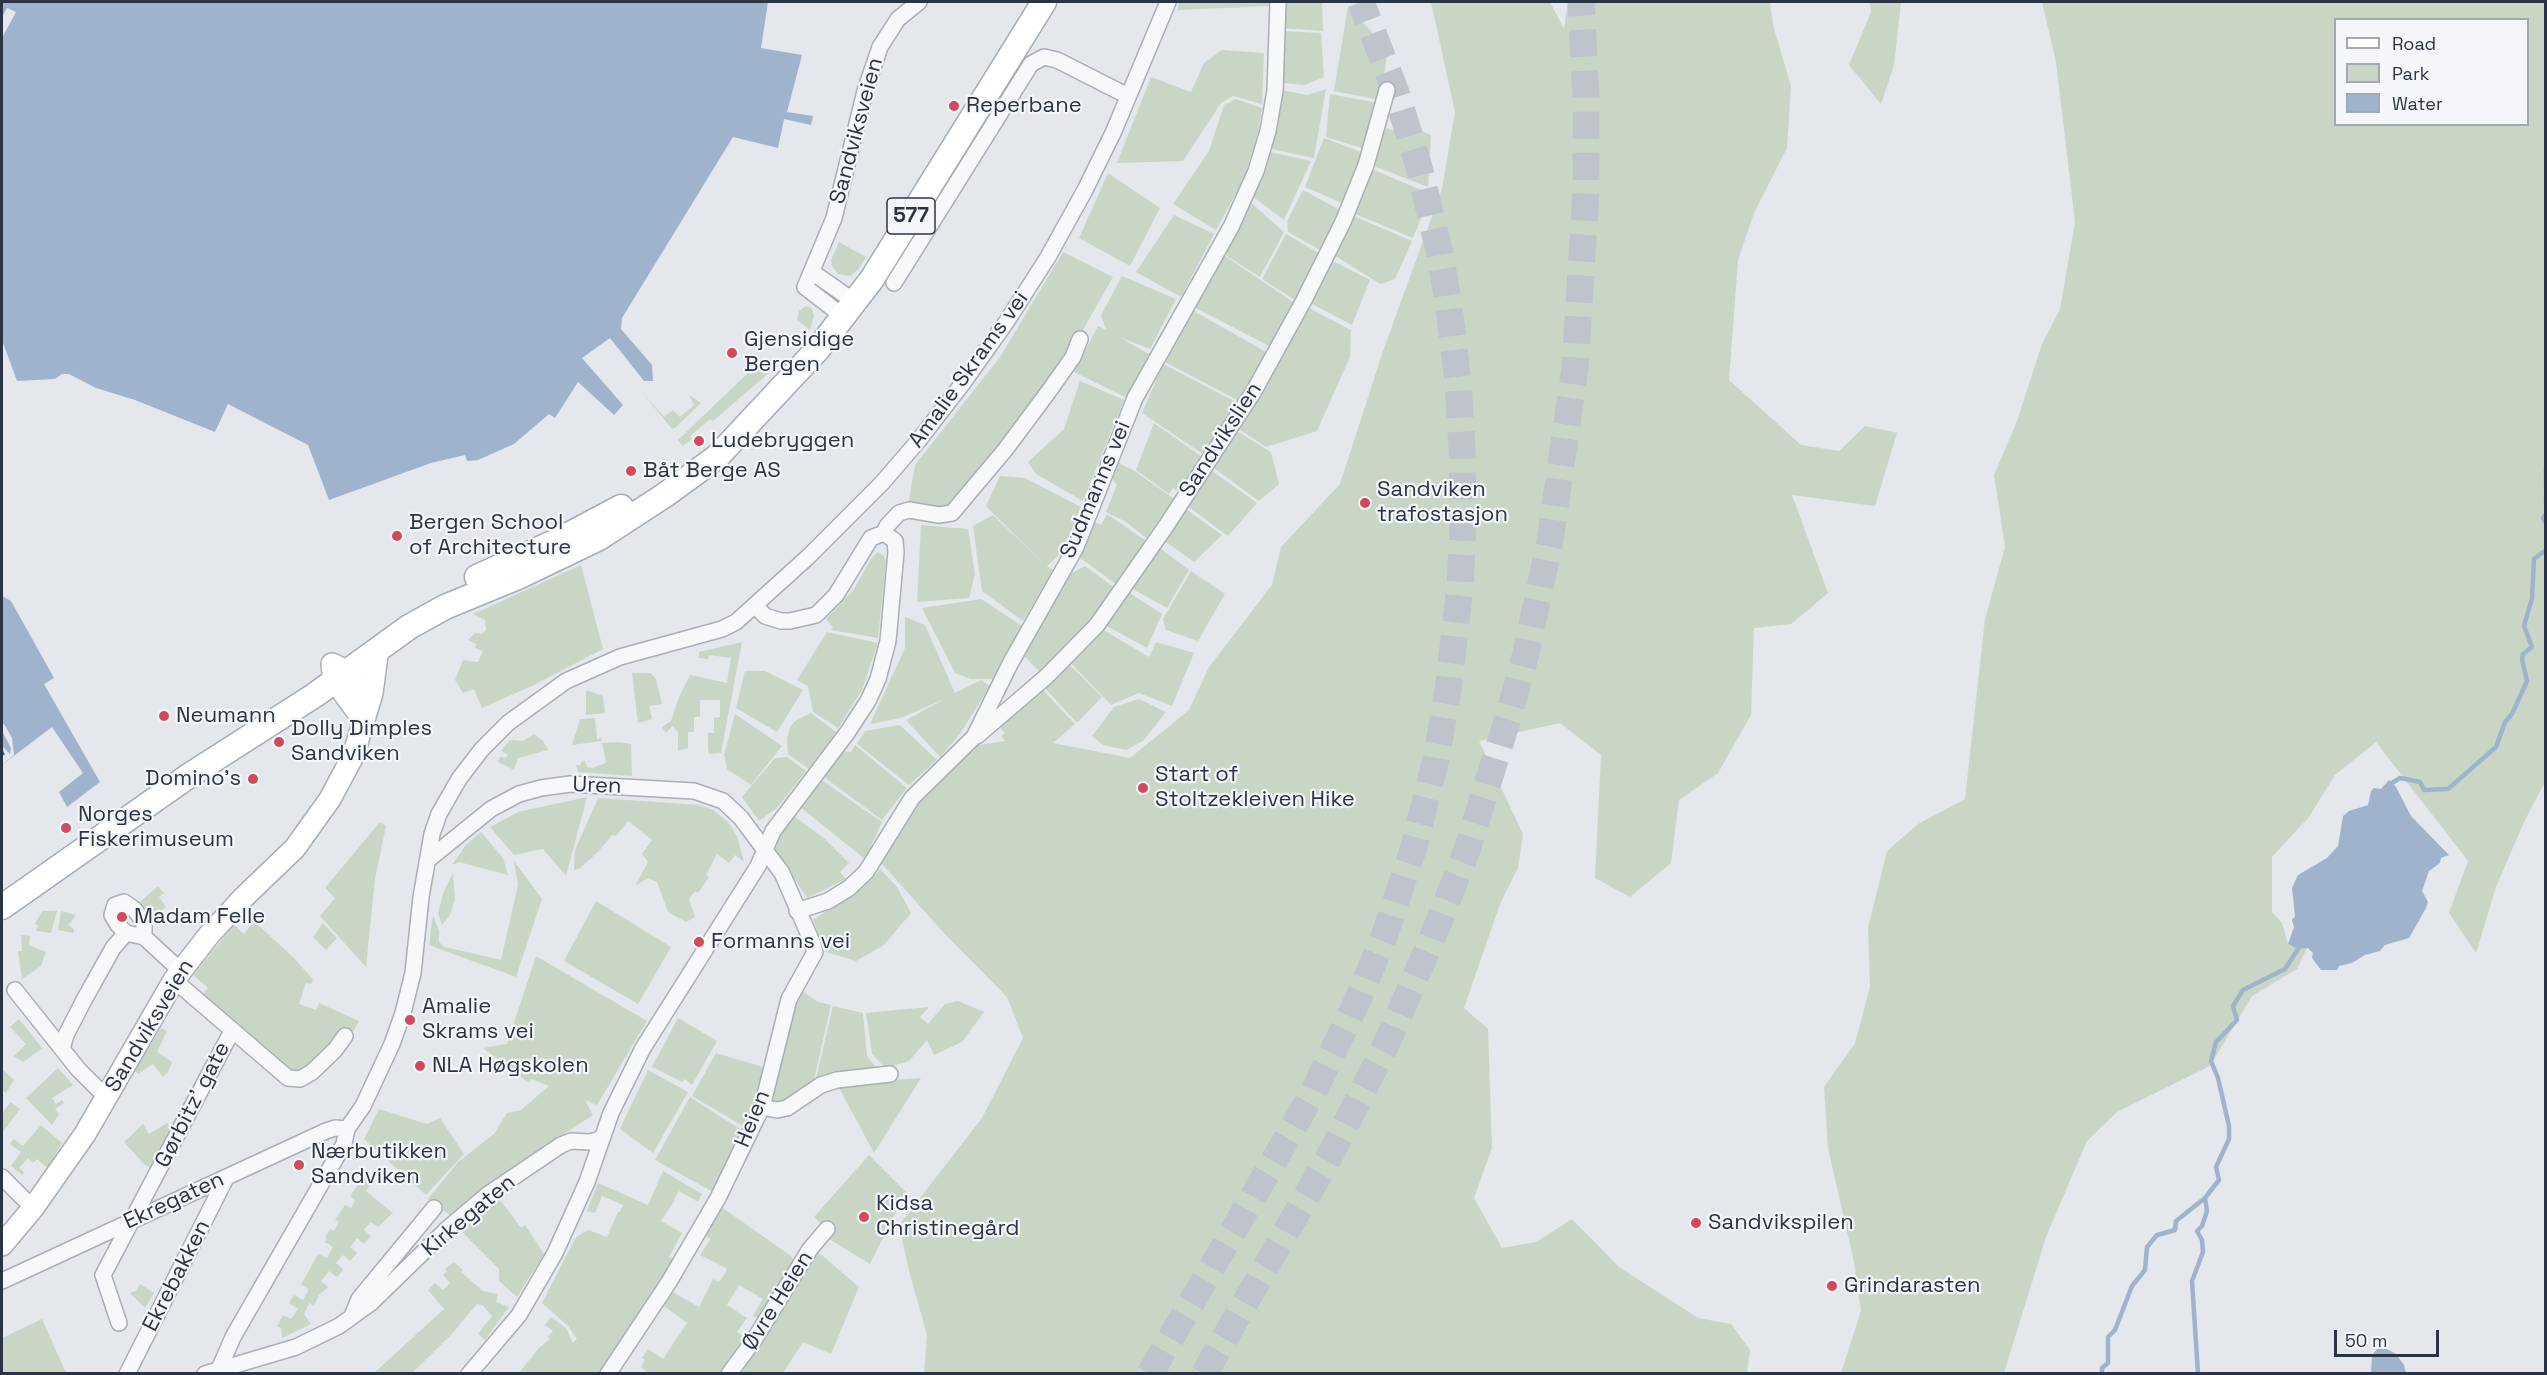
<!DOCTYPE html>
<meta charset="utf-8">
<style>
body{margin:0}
#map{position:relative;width:2547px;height:1375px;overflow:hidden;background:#e4e7ec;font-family:"Space Grotesk",sans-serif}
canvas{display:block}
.frame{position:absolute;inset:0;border:3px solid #2b3445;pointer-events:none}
.legend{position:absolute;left:2334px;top:18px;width:195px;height:108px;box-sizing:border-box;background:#f4f6f9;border:2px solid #a4a8b1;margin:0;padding:8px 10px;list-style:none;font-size:18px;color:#2b3445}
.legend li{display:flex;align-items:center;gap:12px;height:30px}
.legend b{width:30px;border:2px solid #a4a8b1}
.scale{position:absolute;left:2334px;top:1330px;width:105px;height:27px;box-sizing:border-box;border:3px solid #2b3445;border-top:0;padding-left:8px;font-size:18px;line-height:21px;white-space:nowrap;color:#2b3445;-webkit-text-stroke:4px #f4f6f9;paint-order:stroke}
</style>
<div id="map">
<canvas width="2547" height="1375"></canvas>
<div class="frame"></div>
<ul class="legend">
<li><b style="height:8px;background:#fff"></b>Road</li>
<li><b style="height:16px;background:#c9d6c5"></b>Park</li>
<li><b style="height:16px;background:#9fb4cc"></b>Water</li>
</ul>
<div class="scale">50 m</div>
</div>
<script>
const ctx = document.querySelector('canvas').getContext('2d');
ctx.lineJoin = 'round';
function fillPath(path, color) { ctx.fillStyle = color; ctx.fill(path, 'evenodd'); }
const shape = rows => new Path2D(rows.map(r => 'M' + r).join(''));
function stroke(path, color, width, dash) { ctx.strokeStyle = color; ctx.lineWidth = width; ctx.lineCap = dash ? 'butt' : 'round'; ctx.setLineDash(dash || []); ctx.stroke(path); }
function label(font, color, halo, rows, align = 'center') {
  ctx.font = font + ' "Space Grotesk",sans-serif'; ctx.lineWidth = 4.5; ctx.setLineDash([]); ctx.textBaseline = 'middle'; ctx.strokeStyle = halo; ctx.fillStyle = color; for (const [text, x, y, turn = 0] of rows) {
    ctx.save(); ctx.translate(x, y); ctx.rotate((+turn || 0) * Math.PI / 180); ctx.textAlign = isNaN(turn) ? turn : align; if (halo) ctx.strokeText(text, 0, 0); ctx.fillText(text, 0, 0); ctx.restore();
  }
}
fillPath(shape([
 [1179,2,1270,2,1271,6,1177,10],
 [1284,2,1322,2,1323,31,1282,28],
 [1431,2,1550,2,1564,29,1568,2,1770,2,1773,25,1791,86,1787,148,1754,213,1738,260,1729,380,1801,445,1839,451,1865,426,1897,433,1875,506,1792,495,1828,593,1791,624,1754,628,1751,715,1718,773,1679,800,1671,863,1630,897,1595,878,1601,755,1560,723,1479,741,1523,834,1518,868,1500,904,1464,1008,1488,1029,1492,1148,1474,1198,1502,1248,1536,1242,1572,1219,1619,1267,1698,1318,1731,1324,1750,1350,1747,1373,924,1373,927,1335,909,1271,899,1225,982,1118,1023,1038,1007,997,944,933,874,855,960,748,1005,741,1001,736,1005,733,1000,728,1040,687,1075,724,1053,743,1130,758,1189,710,1209,667,1272,585,1281,547,1340,484,1383,351,1442,189,1455,112],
 [1870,2,1901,2,1894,65,1881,104,1849,65,1871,12],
 [2042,2,2545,2,2545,782,2524,822,2496,887,2476,953,2449,913,2468,861,2376,742,2335,775,2309,817,2272,857,2272,912,2282,923,2288,944,2298,949,2307,948,2297,969,2252,996,2210,1066,2117,1112,2087,1141,2046,1237,2004,1373,1841,1373,1861,1311,1854,1262,1828,1148,1824,1087,1855,1043,1870,987,1868,928,1887,851,1918,824,1965,799,1985,619,2005,547,1994,475,2017,421,2042,344,2060,309,2075,222,2056,62],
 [2336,20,2528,20,2528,124,2336,124],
 [1348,6,1388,50,1380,100,1334,91],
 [1283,31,1321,33,1324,77,1305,85,1284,83],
 [1222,50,1264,53,1262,104,1233,96,1221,103,1183,161,1117,163,1151,77,1191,92,1204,63],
 [1326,89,1314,158,1271,149,1282,90,1307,95],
 [1330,94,1378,103,1365,149,1326,137],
 [1236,99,1262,108,1257,138,1243,180,1216,230,1173,204,1209,151,1224,105],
 [1407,125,1431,135,1428,187,1371,165,1386,128,1403,133],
 [1324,138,1364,153,1344,204,1305,187],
 [1270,152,1311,161,1284,220,1252,196],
 [1369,168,1431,194,1413,238,1353,213],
 [1108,173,1160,208,1130,266,1079,238],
 [1303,190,1342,211,1324,252,1288,232,1287,221],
 [1250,202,1284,232,1260,277,1222,253],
 [1174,215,1214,234,1181,297,1136,272],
 [1351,215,1412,241,1395,279,1380,284,1334,255],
 [1286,234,1322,255,1298,302,1262,279],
 [839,242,866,257,858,270,850,276,838,274,832,266,831,260],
 [1063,252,1113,277,1075,344,1052,381,950,510,908,506,915,465,1000,357],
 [1222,254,1296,304,1273,348,1194,307],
 [1331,260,1370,280,1352,325,1310,303],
 [1122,276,1176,299,1150,349,1119,337,1149,354,1127,398,1074,372,1098,326,1106,330,1101,315],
 [806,306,811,308,814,315,810,330,797,320,799,311],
 [1307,307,1351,330,1350,357,1317,431,1266,447,1236,427],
 [1192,310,1268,353,1239,401,1163,361],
 [770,363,768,373,763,378,713,421,710,419,690,436,692,439,683,446,678,440,751,370,761,365],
 [1163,364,1238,403,1204,455,1142,413],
 [1080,381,1124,400,1083,501,1036,474,1028,462,1064,429],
 [642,392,664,417,673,410,680,417,694,405,689,395,701,403,676,427,672,429],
 [1154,423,1201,456,1189,474,1192,476,1180,492,1173,488,1169,494,1136,470],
 [1235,430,1271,452,1279,484,1259,501,1211,466],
 [1119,463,1133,470,1174,499,1146,538,1126,522,1106,512,1117,485,1112,478],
 [1208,468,1257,503,1228,536,1186,505],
 [1000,476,1025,478,1081,507,1063,551,1047,566,1053,570,1023,621,982,591,973,526,993,515,1044,564,986,506],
 [1183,507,1222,535,1194,562,1162,539],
 [1107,514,1145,540,1117,585,1079,557,1094,522,1101,525],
 [921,525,968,529,975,574,969,598,917,602],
 [1157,546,1189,570,1167,608,1129,587],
 [878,552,884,556,886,562,878,638,831,630,833,627,826,619,854,589,871,559],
 [581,565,603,649,534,685,482,708,474,689,463,693,455,680,463,660,478,662,483,651,475,648,476,644,468,640,475,633,482,634,486,630,485,620,473,614],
 [1085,566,1115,588,1083,633,1042,674,1023,655,1066,576],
 [1191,571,1225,594,1198,641,1166,630,1163,619],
 [1128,592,1162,614,1147,648,1103,624],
 [981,599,1022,626,994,679,971,679,955,673,922,608],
 [905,617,925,625,955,693,981,680,990,686,960,734,940,757,906,720,945,699,901,718,870,724,905,648],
 [1100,628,1149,657,1156,642,1194,653,1172,706,1139,693,1111,705,1069,661],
 [827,632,878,643,862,690,838,728,813,712,808,686,797,680],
 [742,642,721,753,709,754,708,749,708,733,714,733,714,718,720,717,720,700,700,700,700,717,694,717,694,732,688,732,688,748,678,751,678,732,672,726,666,733,662,727,671,721,679,697,690,675,727,683,731,658,709,655,708,659,699,658,699,652],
 [1068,663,1102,697,1077,723,1042,685],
 [745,671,765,671,803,690,777,732,736,708],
 [632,673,651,673,656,679,662,704,649,706,652,719,638,723],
 [586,690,603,696,605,713,586,715],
 [1139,699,1166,712,1143,741,1126,750,1103,745,1092,736,1114,707],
 [811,713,836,732,809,769,788,754,787,738,790,727,795,721],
 [735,714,782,746,751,785,727,769,724,755],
 [595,718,597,739,602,738,602,741,572,745,580,719],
 [900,725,937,760,909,785,857,744,865,731],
 [534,734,543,741,548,750,518,758,514,770,498,762,500,757,506,758,508,755,501,751,510,740,523,741],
 [619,742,631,744,632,776,578,772,576,765,580,765,581,762,585,761,587,767,592,768,606,763,602,743],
 [855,745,907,788,882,820,824,777,844,751,851,752],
 [787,757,806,771,777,808,759,821,742,797,775,758],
 [820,779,882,822,865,859,800,807],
 [587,797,566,876,543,849,514,855,490,827,518,812],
 [598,798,699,805,713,810,728,822,737,836,744,862,735,855,729,863,717,854,706,875,709,877,698,893,695,891,689,899,695,917,686,922,668,912,657,882,648,878,635,886,648,862,642,854,652,840,628,821,616,836,612,835,598,852,579,869,574,870,575,850],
 [791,814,825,839,849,863,840,872,846,879,807,898,774,847],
 [380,822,386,826,375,879,366,967,320,916,335,898,325,888],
 [481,832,503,858,508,875,459,862,452,865,465,846],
 [514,861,542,899,516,977,429,945,433,915,439,931,439,942,445,947,501,960,518,885],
 [880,869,897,887,911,913,884,945,856,961,826,952,813,920,870,881],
 [453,873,455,899,450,915,442,925,438,913,444,891],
 [158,886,164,893,159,897,166,907,153,917,149,917,139,903],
 [596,901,671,947,638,1004,564,961],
 [42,911,57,911,51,933,36,931,38,926,35,924],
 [61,911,76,915,68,925,74,929,73,933,58,930],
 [254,921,296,960,313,980,311,984,306,983,299,1004,316,1010,319,1003,359,1021,350,1037,313,1067,294,1075,200,997,208,988,193,975,234,925,244,934],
 [323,923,337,938,326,950,313,937],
 [21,935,30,936,29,945,46,952,41,966,22,979,18,951,22,951],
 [536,956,647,1021,597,1105,585,1100,593,1115,500,1176,451,1216,428,1199,458,1162,494,1134,507,1113,521,1110,549,1086,531,1079,529,1083,483,1048,507,1044],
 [799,989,818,1002,831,1005,814,1080,797,1096,786,1104,769,1103],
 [958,1001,984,1012,962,1042,934,1055,927,1040,909,1061,885,1068,872,1054,866,1013,929,1007,920,1017,928,1024,945,1004],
 [833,1006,863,1013,867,1056,877,1069,816,1078],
 [678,1018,717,1041,692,1085,685,1079,682,1082,652,1067],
 [19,1019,42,1048,23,1062,14,1056,26,1044,10,1027],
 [161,1028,167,1031,157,1052,172,1062,168,1072,163,1077,153,1064,138,1074,134,1070],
 [716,1053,766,1068,758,1102,743,1126,692,1096],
 [58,1068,73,1085,52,1098,56,1104,62,1100,64,1103,55,1109,59,1114,52,1125,26,1098],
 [2,1069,14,1080,6,1093,2,1090],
 [648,1070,688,1092,653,1153,620,1129],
 [921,1078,874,1153,837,1084],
 [690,1097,743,1131,713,1192,655,1160],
 [188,1099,154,1170,144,1164,124,1142,143,1124,149,1134,167,1123,170,1127,184,1102],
 [11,1102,20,1109,2,1133,2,1113],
 [379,1109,427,1124,440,1118,464,1154,426,1195,364,1139],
 [41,1125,62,1143,47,1168,37,1159,33,1163,28,1158,19,1168,24,1172,22,1175,11,1166,21,1152,10,1144,14,1139,23,1146],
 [869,1155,906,1192,870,1264,816,1231,821,1224,814,1217],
 [663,1171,702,1194,698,1202,679,1191,674,1199,675,1200,661,1221,682,1233,669,1257,675,1260,601,1373,518,1374,539,1348,550,1339,548,1337,553,1331,545,1325,551,1317,566,1328,573,1343,577,1339,568,1326,542,1303,576,1237,588,1230,607,1237,618,1212,620,1212,623,1205,602,1196,595,1213,587,1211,598,1183,648,1205],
 [363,1178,370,1185,366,1191,393,1213,378,1227,371,1222,364,1230,371,1236,364,1244,357,1238,350,1247,357,1253,350,1261,343,1255,336,1263,343,1269,340,1274,337,1277,329,1271,321,1281,328,1287,319,1295,314,1306,309,1303,304,1314,311,1324,282,1338,281,1328,277,1326,283,1315,291,1319,298,1309,289,1303,294,1295,303,1300,309,1289,301,1285,318,1254,327,1258,333,1247,325,1242,327,1238,325,1237,330,1229,334,1231,339,1222,335,1220,345,1205,351,1208,355,1200,350,1196],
 [498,1197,521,1228,525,1225,544,1254,517,1297,499,1281,499,1269,458,1228],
 [720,1206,791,1256,794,1263,761,1321,753,1316,763,1299,739,1285,727,1305,747,1318,737,1332,749,1339,722,1373,648,1373,641,1367,645,1360,642,1358,648,1349,663,1359,687,1323,661,1304,671,1291,699,1307,713,1279,719,1282,726,1272,726,1268,700,1255,711,1239,702,1234],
 [817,1251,859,1287,831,1354,803,1342,783,1373,732,1374],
 [454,1262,463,1270,461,1272,483,1291,498,1294,496,1302,509,1307,485,1340,478,1334,492,1316,482,1305,477,1304,451,1335,412,1373,374,1373,444,1309,428,1290,435,1283,443,1290,450,1283,443,1275,447,1271,445,1269],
 [140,1284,154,1293,145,1308,130,1293,136,1291],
 [42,1319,66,1373,2,1373,2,1338]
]), '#c9d6c5');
fillPath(shape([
 [2,2,768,2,761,48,802,55,787,112,813,116,811,125,784,119,778,148,733,137,622,318,621,329,652,365,653,381,644,381,610,338,582,358,623,405,614,415,578,382,555,418,549,414,514,444,478,460,467,461,465,455,431,463,329,500,308,445,228,404,215,432,135,400,96,388,69,374,62,374,55,379,17,381,2,340,2,38,16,12,7,8,2,17],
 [2,596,11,601,54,678,44,684,100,782,67,807,59,792,83,773,52,727,2,765],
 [2389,780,2396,787,2411,816,2449,855,2441,858,2440,863,2429,871,2422,891,2428,902,2426,908,2409,938,2385,945,2380,951,2365,955,2352,963,2339,966,2337,970,2321,970,2312,958,2313,953,2308,948,2298,949,2288,944,2294,927,2292,920,2295,916,2292,888,2298,875,2327,858,2338,846,2343,816,2349,811,2368,805,2371,791,2374,788,2381,789],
 [2378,1348,2385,1348,2396,1354,2404,1365,2406,1373,2371,1373,2372,1355]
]), '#9fb4cc');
fillPath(shape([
 [4,724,12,738,14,755,2,765,2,756,5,754,2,746,10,754,11,748,2,731,2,725]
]), '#e4e7ec');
stroke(shape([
 [2546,467,2546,486],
 [2546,498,2546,504],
 [2546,514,2543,518,2546,523],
 [2392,783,2400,778,2420,782,2424,790,2448,789,2496,747,2505,722,2512,714,2527,681,2522,659,2523,654,2532,647,2524,626,2532,598,2534,559,2546,550],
 [2102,1374,2102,1368,2108,1363,2108,1337,2115,1330,2132,1286,2145,1270,2147,1247,2157,1235,2175,1230,2176,1221,2205,1198],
 [2198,1374,2192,1281,2203,1252,2202,1240,2197,1231,2202,1226,2207,1211,2205,1198,2219,1180,2216,1167,2229,1139,2229,1126,2218,1078,2211,1061,2216,1042,2237,1020,2233,1006,2243,990,2285,969,2298,949]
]), '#9fb4cc', 4.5);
stroke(shape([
 [2,751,4,755]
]), '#34527a', 1.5, [8, 6]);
stroke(shape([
 [1150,1374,1312,1095,1359,997,1384,937,1413,850,1436,759,1448,691,1460,587,1463,523,1462,447,1458,382,1449,307,1440,254,1419,167,1397,95,1361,2],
 [1204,1374,1329,1157,1384,1049,1432,939,1467,850,1508,718,1526,653,1550,541,1575,368,1586,191,1586,96,1581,2]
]), '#bfc3cb', 27, [27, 14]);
const street = shape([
 [812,272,855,302],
 [894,283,1031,64,1044,57,1057,60,1128,96],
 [844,317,805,287,834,218,865,91,880,47,898,19,919,2],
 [756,606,765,616,781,621,790,621,816,615,836,595,871,538,884,533,887,526,899,513,909,510,939,515,952,513,1005,450,1049,391,1073,357,1080,339],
 [977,736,1047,676,1097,625,1166,526,1254,391,1303,302,1343,222,1366,165,1387,90],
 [428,860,491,809,519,794,541,788,570,784,694,791,723,801,741,818,782,873,812,942,815,952,789,999,762,1107,718,1198,669,1282,608,1374],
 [797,911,828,901,849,888,866,872,912,798,974,737,1010,664,1076,547,1135,398,1231,227,1256,171,1268,131,1275,91,1278,2],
 [144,937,144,922,134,909,124,902,115,905,112,915,118,925,126,933,144,937,181,971],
 [174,980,288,1078,300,1079,312,1072,335,1050,345,1036],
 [15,990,78,1069,106,1097],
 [62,1049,66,1035,84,1000,113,948,126,933],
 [762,1107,777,1110,787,1108,821,1085,837,1080,890,1074],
 [347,1129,363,1106,392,1044,403,1013,413,973,421,897,432,834,439,814,459,779,482,749,508,723,566,681,620,657,722,629,736,622,808,557,882,483,919,440,963,383,1007,321,1048,257,1085,190,1113,133,1168,2],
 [2,1177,33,1208],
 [2,1281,326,1131,335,1128,347,1129],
 [352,1316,359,1299,434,1208],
 [119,1323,103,1275,232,1031],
 [220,1367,233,1337,344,1144,347,1129],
 [127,1374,226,1178],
 [205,1374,296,1347,339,1326,371,1303,447,1229,487,1195,561,1145,571,1141,590,1142,600,1139],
 [469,1374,519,1315,555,1253,587,1182,611,1113,643,1048,758,866,773,831,847,733,868,701,878,679,888,641,896,552,895,541,884,533],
 [729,1374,754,1340,810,1249,827,1229]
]);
const secondary = shape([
 [332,665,334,680,359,714,362,724],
 [367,710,372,693,378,648],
 [2,1245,33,1208,85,1134,174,980,209,935,242,899,295,848,330,799,353,756,367,710,358,685,346,671,332,664]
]);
const primary = shape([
 [477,577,557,541,621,507],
 [2,907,190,775,315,695,409,627,445,607,518,577,599,538,665,495,717,457,818,349,872,279,1044,2]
]);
stroke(street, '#a9aeb7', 18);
stroke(secondary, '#a9aeb7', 24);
stroke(primary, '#a3abb8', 27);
stroke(street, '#f7f8fa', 15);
stroke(secondary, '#fff', 21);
stroke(primary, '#fff', 24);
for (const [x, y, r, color] of [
 [954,106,6,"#d1495b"],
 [732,353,6,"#d1495b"],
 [699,441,6,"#d1495b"],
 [631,471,6,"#d1495b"],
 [1365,503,6,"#d1495b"],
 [397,536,6,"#d1495b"],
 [164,716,6,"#d1495b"],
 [279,742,6,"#d1495b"],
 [253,779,6,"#d1495b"],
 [1143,788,6,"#d1495b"],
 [66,828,6,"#d1495b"],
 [122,917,6,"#d1495b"],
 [699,942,6,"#d1495b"],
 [410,1020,6,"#d1495b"],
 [420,1066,6,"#d1495b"],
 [299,1165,6,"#d1495b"],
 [864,1217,6,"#d1495b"],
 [1696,1223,6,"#d1495b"],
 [1832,1286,6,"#d1495b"]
]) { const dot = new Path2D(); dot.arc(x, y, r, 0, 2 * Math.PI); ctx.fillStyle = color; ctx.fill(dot); stroke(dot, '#f4f6f9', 2); }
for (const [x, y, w] of [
 [911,216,48]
]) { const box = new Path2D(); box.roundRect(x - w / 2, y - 18, w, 36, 4.5); ctx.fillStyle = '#f4f6f9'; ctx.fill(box); stroke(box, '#2b3445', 1.5); }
label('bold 21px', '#2b3445', null, [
 ["577",911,216]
]);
label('22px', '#2b3445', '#f4f6f9', [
 ["Reperbane",966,106],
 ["Gjensidige",744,340],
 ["Bergen",744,365],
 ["Ludebryggen",711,441],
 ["Båt Berge AS",643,471],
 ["Sandviken",1377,490],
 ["trafostasjon",1377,515],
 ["Bergen School",409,523],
 ["of Architecture",409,548],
 ["Neumann",176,716],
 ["Dolly Dimples",291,729],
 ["Sandviken",291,754],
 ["Start of",1155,775],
 ["Stoltzekleiven Hike",1155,800],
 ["Domino's",241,779,"right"],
 ["Norges",78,815],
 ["Fiskerimuseum",78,840],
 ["Madam Felle",134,917],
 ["Formanns vei",711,942],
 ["Amalie",422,1007],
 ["Skrams vei",422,1032],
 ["NLA Høgskolen",432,1066],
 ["Nærbutikken",311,1152],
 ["Sandviken",311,1177],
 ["Kidsa",876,1204],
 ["Christinegård",876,1229],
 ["Sandvikspilen",1708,1223],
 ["Grindarasten",1844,1286]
], 'left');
label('22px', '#2b3445', '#f4f6f9', [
 ["Sandviksveien",857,131,-75],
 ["Amalie Skrams vei",969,370,-54],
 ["Sandvikslien",1221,440,-57],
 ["Sudmanns vei",1096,490,-67],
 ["Uren",597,786,2],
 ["Sandviksveien",150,1026,-59],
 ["Gørbitz' gate",193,1105,-63],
 ["Heien",753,1119,-68],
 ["Ekregaten",174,1201,-25],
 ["Kirkegaten",469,1216,-40],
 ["Ekrebakken",177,1276,-63],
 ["Øvre Heien",778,1301,-58]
]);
</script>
